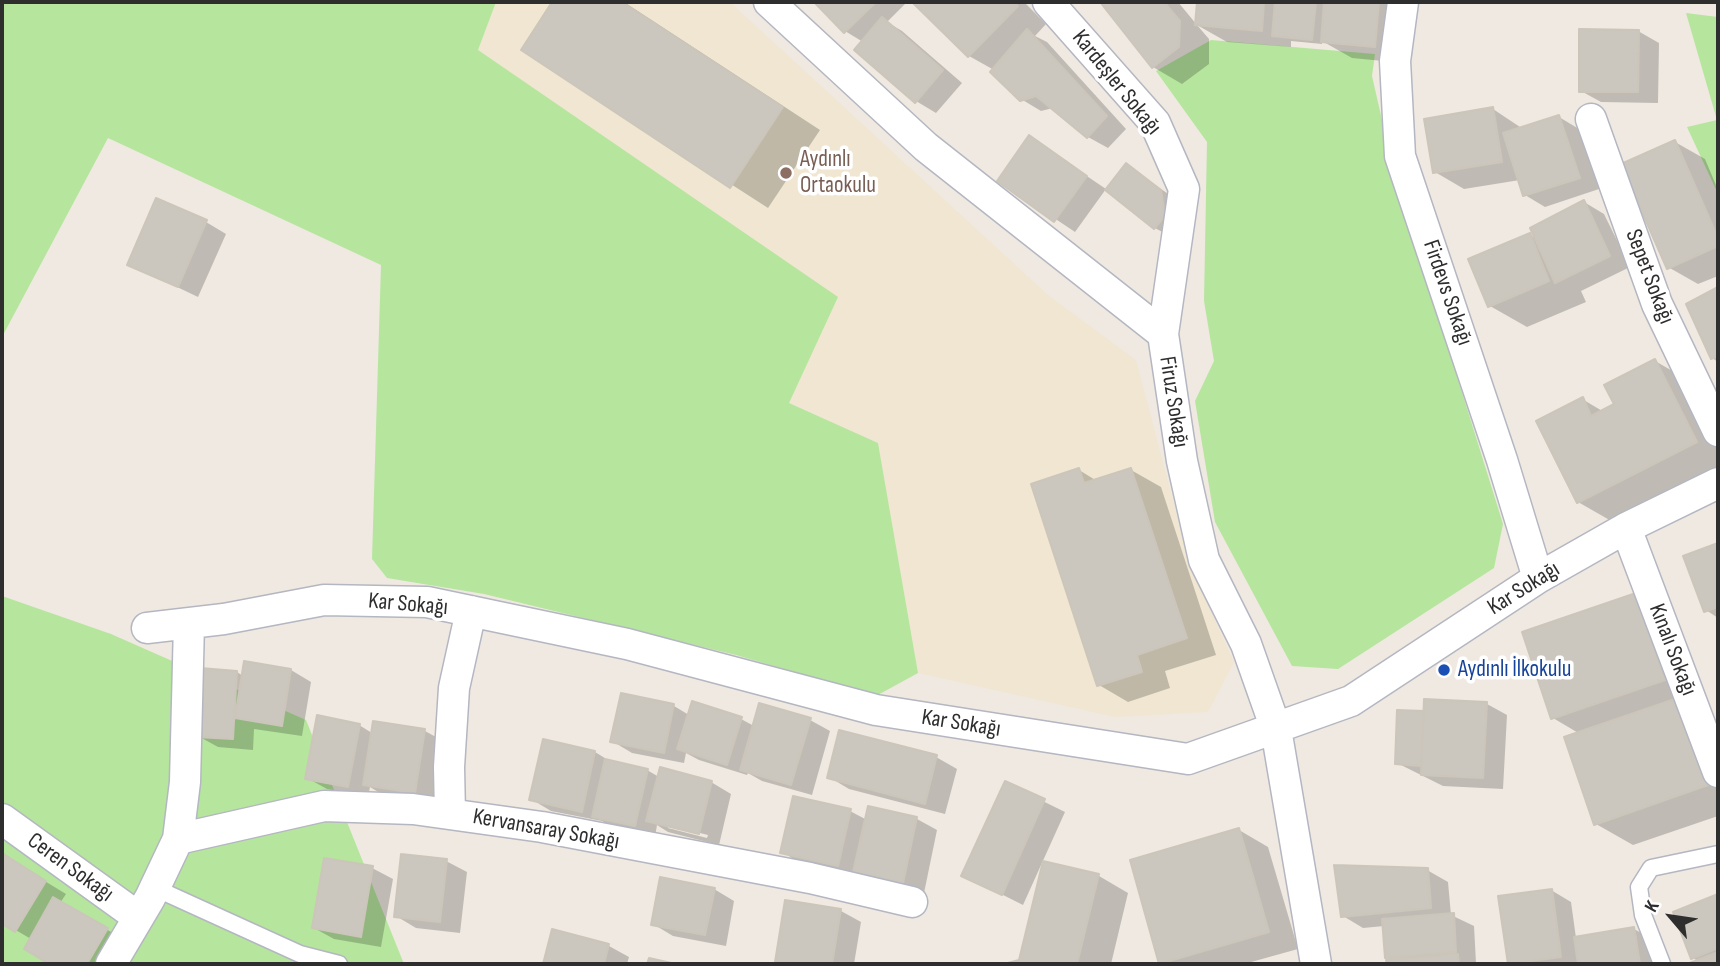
<!DOCTYPE html>
<meta charset="utf-8">
<style>
body{margin:0}
#map{position:relative;width:1720px;height:966px;overflow:hidden;background:#efe9e1;font-family:"Sofia Sans Condensed",sans-serif}
canvas{display:block}
.frame{position:absolute;inset:0;border:4px solid #2e2e2e;pointer-events:none}
.north{position:absolute;left:1636px;top:882px;width:70px;height:70px;-webkit-text-stroke:5px #fff;paint-order:stroke;rotate:299deg;font-size:19px;font-weight:700;line-height:28px;text-align:center;color:#2e2e2e}
.north::after{content:'';display:block;margin:auto;width:24px;height:32px;background:#2e2e2e;clip-path:polygon(50% 0,100% 100%,50% 72%,0 100%)}
</style>
<div id="map">
<canvas width="1720" height="966"></canvas>
<div class="frame"></div>
<div class="north">K</div>
</div>
<script>
const ctx = document.querySelector('canvas').getContext('2d');
ctx.lineJoin = 'round';
function fillPath(path, color) { ctx.fillStyle = color; ctx.fill(path, 'evenodd'); }
const shape = rows => new Path2D(rows.map(r => 'M' + r).join(''));
function stroke(path, color, width, dash) { ctx.strokeStyle = color; ctx.lineWidth = width; ctx.lineCap = dash ? 'butt' : 'round'; ctx.setLineDash(dash || []); ctx.stroke(path); }
function label(font, color, halo, rows, align = 'center') {
  ctx.font = font + ' "Sofia Sans Condensed",sans-serif'; ctx.lineWidth = 7; ctx.setLineDash([]); ctx.textBaseline = 'middle'; ctx.strokeStyle = halo; ctx.fillStyle = color; for (const [text, x, y, turn = 0] of rows) {
    ctx.save(); ctx.translate(x, y); ctx.rotate((+turn || 0) * Math.PI / 180); ctx.textAlign = isNaN(turn) ? turn : align; if (halo) ctx.strokeText(text, 0, 0); ctx.fillText(text, 0, 0); ctx.restore();
  }
}
fillPath(shape([
 [496,2,730,2,1048,295,1136,360,1191,568,1234,662,1208,712,1115,717,918,673,878,443,789,403,478,50]
]), '#f0e6d1');
fillPath(shape([
 [2,2,496,2,478,50,838,297,789,403,878,443,918,673,876,696,736,655,484,594,387,578,372,559,381,265,108,138,2,337],
 [1686,13,1718,17,1718,194,1687,127,1717,120],
 [1211,40,1375,54,1372,76,1395,177,1503,524,1494,568,1338,669,1292,666,1215,522,1195,401,1214,361,1204,301,1207,142,1156,71],
 [2,596,111,634,306,720,404,964,2,964]
]), '#b6e59e');
fillPath(shape([
 [554,2,624,2,820,130,768,208,523,50],
 [816,2,907,2,887,22,902,31,962,83,936,113,916,101,863,42,845,31],
 [914,2,1024,2,1046,24,1035,36,1047,42,1126,129,1108,148,1088,137,1053,108,1041,111,1021,99,994,70,969,56],
 [1102,2,1178,2,1197,25,1199,2,1410,2,1404,63,1352,58,1322,41,1322,44,1291,41,1291,47,1227,42,1197,25,1209,39,1209,64,1182,84,1153,67],
 [1638,31,1659,43,1658,103,1601,102,1581,91],
 [1493,109,1523,129,1559,117,1579,129,1599,189,1545,207,1525,195,1520,180,1464,189,1435,172],
 [1029,137,1106,189,1075,232,999,181],
 [1675,142,1705,159,1718,190,1718,276,1698,284,1668,267],
 [1127,165,1181,203,1175,239,1155,228],
 [1584,202,1604,214,1630,267,1581,291,1586,302,1527,327,1490,306,1530,235,1537,239],
 [206,222,226,234,198,297,129,264],
 [1718,289,1718,362,1712,358,1688,305],
 [1655,361,1704,389,1718,417,1718,484,1627,530,1578,502,1582,399,1604,412,1616,405],
 [1079,470,1097,481,1131,470,1161,487,1216,655,1165,671,1170,688,1128,702,1099,685],
 [1718,545,1718,618,1706,610,1685,557],
 [1635,595,1689,706,1716,721,1718,816,1633,845,1596,824,1580,734,1553,718],
 [291,670,311,682,302,736,254,729,253,750,218,747,198,736,237,672,243,676],
 [622,695,674,706,689,715,741,719,754,726,810,720,830,731,812,795,762,781,748,773,747,775,699,760,686,753,684,763,632,753,612,741],
 [1426,701,1487,704,1507,715,1503,789,1443,786,1397,763,1425,713],
 [374,723,425,731,445,742,435,803,385,796,370,787,368,797,327,789,307,778,359,725,372,733],
 [595,752,613,763,647,770,659,777,711,782,731,794,719,845,668,832,657,825,655,837,614,828,602,821,551,811,531,799],
 [668,825,708,835,707,838,668,828],
 [936,757,957,769,945,814,849,789,829,777],
 [1006,783,1065,812,1023,905,963,875],
 [869,808,917,819,937,830,924,893,875,883,858,873,858,876,802,864,782,852,850,811,867,820],
 [1239,830,1268,847,1298,949,1244,964,1164,964,1161,962],
 [2,855,66,894,60,903,127,941,113,964,53,964,26,949,31,939,2,922],
 [446,861,467,872,460,933,416,928,396,916],
 [1044,863,1099,876,1128,893,1111,964,1010,964,1021,961],
 [372,868,393,879,381,947,334,939,314,928],
 [1427,870,1448,882,1451,915,1474,926,1476,963,1389,964,1394,961,1386,957,1384,926,1363,928,1343,916],
 [714,889,734,901,726,946,673,936,653,924],
 [1551,890,1571,902,1576,938,1634,929,1654,940,1658,964,1509,963],
 [1718,896,1718,964,1692,964,1699,961,1692,958,1675,913],
 [841,911,861,922,854,964,782,964,777,961],
 [554,932,609,946,629,957,627,964,545,964]
]), '#0003');
const building = shape([
 [552,2,622,2,783,107,730,188,521,50,552,2],
 [814,2,876,2,844,33,814,2],
 [912,2,1013,2,1018,6,968,57,912,2],
 [1100,2,1164,2,1180,21,1179,47,1152,68,1100,2],
 [1197,2,1264,2,1262,31,1195,25,1197,2],
 [1275,2,1316,2,1312,40,1272,36,1275,2],
 [1324,2,1379,2,1375,47,1321,42,1324,2],
 [882,17,943,70,915,103,854,50,882,17],
 [1027,29,1107,116,1087,138,1036,96,1020,101,990,72,1027,29],
 [1579,29,1639,30,1638,92,1579,92,1579,29],
 [1493,107,1502,162,1433,173,1424,119,1493,107],
 [1559,115,1580,178,1523,196,1503,133,1559,115],
 [1029,135,1087,176,1054,222,997,181,1029,135],
 [1675,140,1718,238,1718,246,1667,269,1621,164,1675,140],
 [1126,163,1161,190,1165,216,1154,229,1105,190,1126,163],
 [156,198,207,220,178,287,127,265,156,198],
 [1584,200,1610,256,1555,283,1530,228,1584,200],
 [1530,233,1549,281,1488,307,1468,259,1530,233],
 [1718,287,1718,356,1711,359,1686,304,1718,287],
 [1655,359,1697,442,1577,503,1536,421,1583,397,1591,416,1614,404,1604,385,1655,359],
 [1079,468,1084,483,1131,468,1187,638,1137,655,1142,672,1097,686,1031,484,1079,468],
 [1718,543,1718,607,1704,612,1683,556,1718,543],
 [1636,593,1665,680,1551,719,1522,632,1636,593],
 [244,661,291,669,282,726,235,718,244,661],
 [200,668,237,671,233,739,196,737,200,668],
 [621,693,674,704,664,753,610,742,621,693],
 [1678,698,1708,785,1594,825,1564,737,1678,698],
 [1424,699,1487,702,1483,778,1421,775,1424,699],
 [692,701,742,717,727,765,677,749,692,701],
 [759,703,811,718,791,785,740,770,759,703],
 [1397,710,1424,711,1421,766,1395,764,1397,710],
 [317,715,360,724,348,787,305,779,317,715],
 [373,721,425,729,415,793,363,785,373,721],
 [839,730,937,755,925,804,827,778,839,730],
 [543,739,595,751,582,812,529,800,543,739],
 [605,759,648,769,635,826,592,817,605,759],
 [660,767,712,781,699,834,646,821,660,767],
 [1005,781,1045,799,1002,895,961,876,1005,781],
 [793,796,851,809,838,866,780,853,793,796],
 [868,806,917,817,903,883,853,872,868,806],
 [1239,828,1269,932,1159,964,1130,860,1239,828],
 [2,853,46,881,15,932,2,924,2,853],
 [401,854,447,859,440,922,394,917,401,854],
 [324,858,373,866,361,937,312,928,324,858],
 [1043,861,1099,874,1077,964,1004,964,1019,960,1043,861],
 [1334,865,1428,868,1431,908,1341,917,1334,865],
 [660,877,715,888,705,935,651,925,660,877],
 [1552,889,1561,957,1508,964,1498,896,1552,889],
 [1718,894,1718,948,1691,959,1673,912,1718,894],
 [53,897,108,928,87,964,49,964,24,949,53,897],
 [785,900,841,909,832,964,775,962,785,900],
 [1454,913,1456,952,1385,958,1382,919,1454,913],
 [1634,927,1640,964,1578,964,1574,937,1634,927],
 [552,929,609,944,604,964,543,964,552,929],
 [1718,952,1718,964,1687,964,1718,952],
 [1458,954,1459,964,1387,964,1386,960,1458,954],
 [649,958,676,964,647,964,649,958]
]);
fillPath(building, '#cbc7bf');
stroke(building, '#cbc5ba', 2);
const lane = shape([
 [155,888,300,954,339,964],
 [1662,964,1643,915,1639,887,1651,868,1718,854]
]);
const street = shape([
 [769,2,926,147,1163,334,1182,461,1204,560,1246,644,1276,729,1316,964],
 [1048,2,1155,123,1184,189,1163,334],
 [1403,2,1395,61,1400,156,1502,460,1538,578],
 [1591,119,1657,304,1718,431],
 [1626,528,1718,772],
 [147,628,224,619,324,600,427,602,627,644,876,710,1188,759,1351,701,1538,578,1626,528,1718,483],
 [450,814,449,767,454,688,471,611],
 [2,819,138,917],
 [178,839,324,806,413,809,542,827,810,878,912,902],
 [111,964,150,898,178,839,185,782,189,623]
]);
stroke(lane, '#b4b7c1', 19);
stroke(street, '#b4b7c1', 33);
stroke(lane, '#fff', 16);
stroke(street, '#fff', 30);
for (const [x, y, r, color] of [
 [786,173,7,"#8d6e63"],
 [1444,670,7,"#1a4fb4"]
]) { const dot = new Path2D(); dot.arc(x, y, r, 0, 2 * Math.PI); ctx.fillStyle = color; ctx.fill(dot); stroke(dot, '#fff', 2.5); }
label('23px', '#2e2e2e', '#fff', [
 ["Kardeşler Sokağı",1116,83,51],
 ["Sepet Sokağı",1649,277,69],
 ["Firdevs Sokağı",1447,293,71],
 ["Firuz Sokağı",1173,402,81],
 ["Kar Sokağı",1524,589,-32],
 ["Kar Sokağı",408,605,5],
 ["Kınalı Sokağı",1672,650,69],
 ["Kar Sokağı",961,724,9],
 ["Kervansaray Sokağı",546,830,10],
 ["Ceren Sokağı",70,868,36]
]);
label('23px', '#785e54', '#fff', [
 ["Aydınlı",800,160],
 ["Ortaokulu",800,186]
], 'left');
label('23px', '#164399', '#fff', [
 ["Aydınlı İlkokulu",1458,670]
], 'left');
</script>
